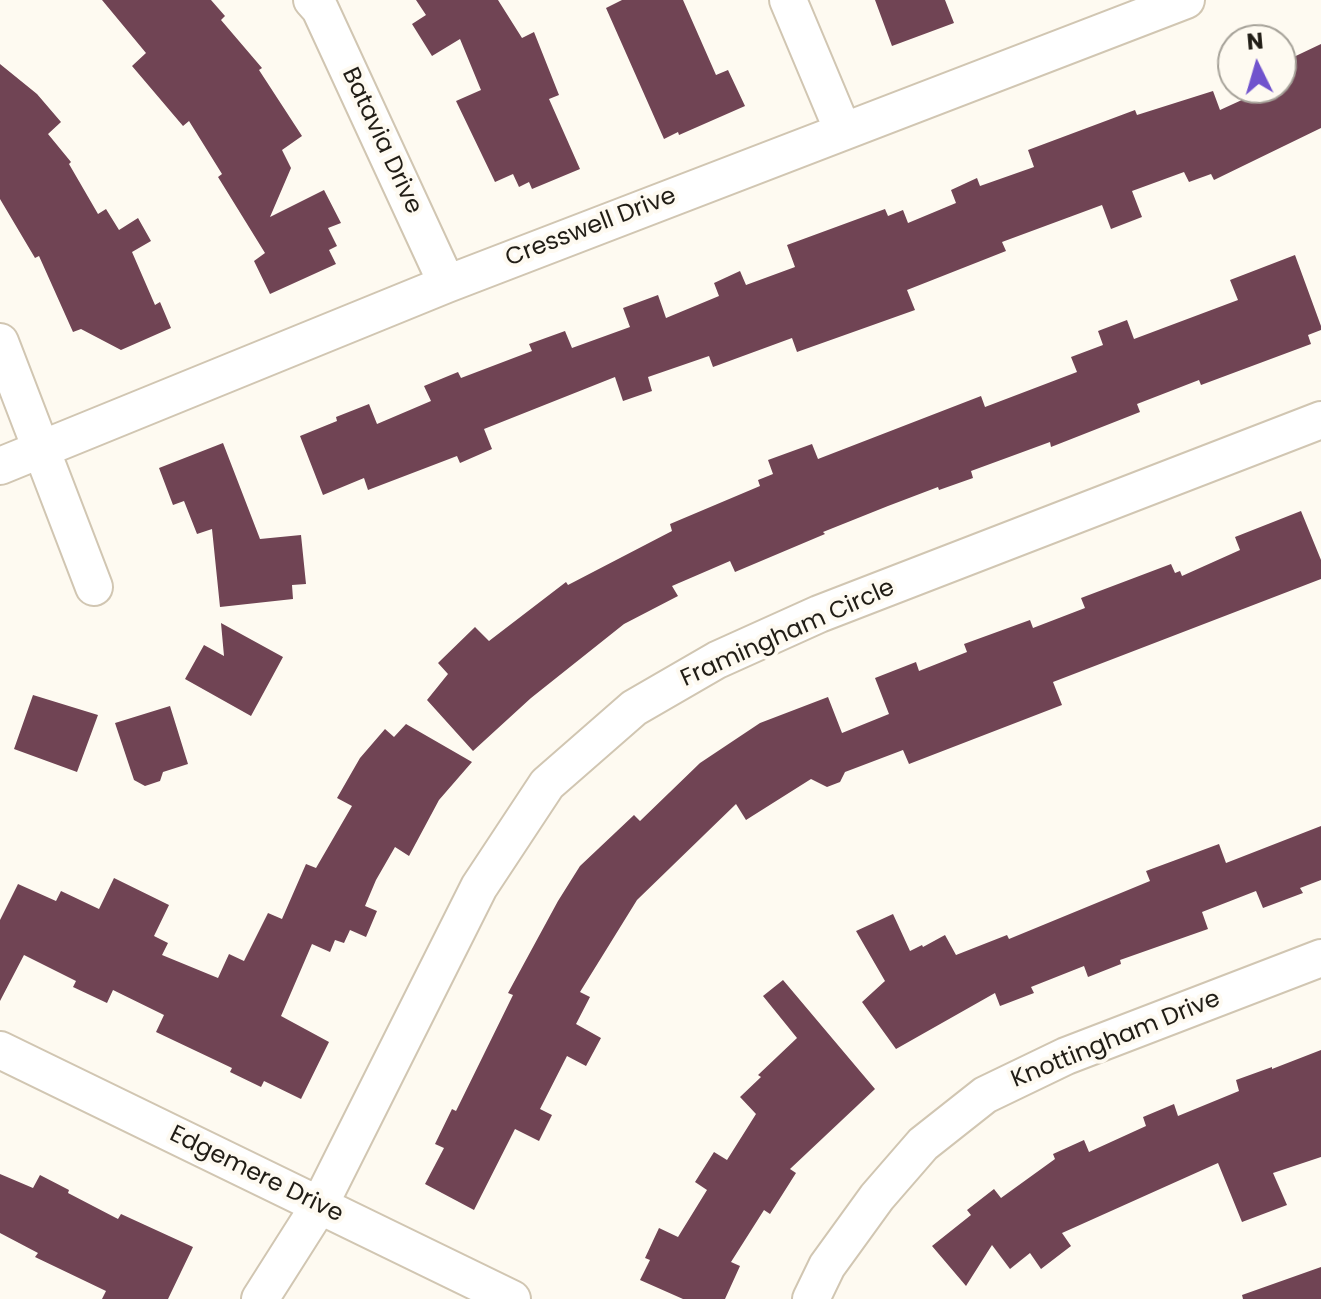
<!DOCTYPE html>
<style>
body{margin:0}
#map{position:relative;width:1321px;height:1299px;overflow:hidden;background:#fefaf1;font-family:Poppins,sans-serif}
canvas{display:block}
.north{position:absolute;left:1217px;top:24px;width:80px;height:80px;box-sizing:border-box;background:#fefaf1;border:2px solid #a6a299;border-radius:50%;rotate:355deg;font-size:22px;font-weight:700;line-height:32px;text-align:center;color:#211d16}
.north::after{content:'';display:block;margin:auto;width:28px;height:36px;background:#7053cd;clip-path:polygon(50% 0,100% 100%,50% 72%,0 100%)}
</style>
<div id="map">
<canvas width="1321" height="1299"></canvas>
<div class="north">N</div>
</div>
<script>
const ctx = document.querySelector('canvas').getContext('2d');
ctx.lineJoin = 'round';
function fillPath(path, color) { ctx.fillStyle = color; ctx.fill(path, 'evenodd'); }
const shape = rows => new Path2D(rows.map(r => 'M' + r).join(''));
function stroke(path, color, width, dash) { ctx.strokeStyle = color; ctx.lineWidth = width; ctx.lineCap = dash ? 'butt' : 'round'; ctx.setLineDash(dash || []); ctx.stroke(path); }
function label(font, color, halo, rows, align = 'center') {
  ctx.font = font + ' Poppins,sans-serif'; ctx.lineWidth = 8; ctx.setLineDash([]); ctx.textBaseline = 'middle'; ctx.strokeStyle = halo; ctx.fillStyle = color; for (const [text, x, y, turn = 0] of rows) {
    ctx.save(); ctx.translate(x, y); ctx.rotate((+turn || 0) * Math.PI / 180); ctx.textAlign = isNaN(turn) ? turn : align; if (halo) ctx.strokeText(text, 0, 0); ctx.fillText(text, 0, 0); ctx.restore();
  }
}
fillPath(shape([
 [102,0,211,0,225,16,221,20,262,68,259,70,302,136,282,150,291,168,270,217,324,190,341,223,328,228,337,246,329,250,336,264,270,294,254,261,265,253,218,177,222,174,189,121,183,126,132,66,146,53],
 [416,0,498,0,522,38,534,32,559,95,549,99,580,169,532,189,529,182,519,187,513,174,495,182,456,101,481,90,460,39,432,56,412,24,426,15],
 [622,0,683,0,716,75,728,70,745,106,679,135,678,132,664,139,606,8],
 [875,0,945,0,954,23,892,46],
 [1321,44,1321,128,1214,180,1211,174,1189,182,1184,172,1132,191,1142,217,1111,229,1102,205,1002,242,1006,251,907,290,915,310,797,352,792,338,713,367,709,356,648,377,652,391,623,401,615,377,484,429,492,449,460,463,457,456,368,490,364,478,323,495,300,436,337,421,336,417,369,404,377,424,431,401,424,386,458,372,461,378,532,351,529,344,565,331,572,348,630,327,623,308,658,295,666,318,719,296,714,283,740,271,746,285,795,267,787,245,885,209,888,216,903,210,908,223,956,203,951,190,977,178,980,186,1034,167,1028,150,1135,110,1137,115,1213,91,1220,110,1268,88,1281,88,1281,63],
 [0,64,37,94,61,122,48,134,71,162,69,164,98,214,106,209,119,230,138,218,151,241,132,252,155,305,160,302,171,328,121,350,81,329,73,332,39,256,35,258,0,199],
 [1295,255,1321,326,1321,330,1308,335,1311,344,1201,385,1199,380,1137,404,1140,412,1051,447,1050,442,971,471,973,478,939,490,938,487,888,506,823,532,825,534,735,572,730,561,672,586,678,596,624,624,531,698,473,751,427,700,448,674,438,663,475,627,489,641,566,582,568,585,672,531,670,524,760,486,758,480,773,474,768,460,812,444,818,459,981,396,985,407,1077,372,1071,357,1103,345,1098,331,1127,320,1134,339,1238,300,1230,280],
 [223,443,260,539,301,535,306,584,292,585,293,599,220,607,212,529,197,534,184,501,173,505,159,468],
 [1301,511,1321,560,1321,579,1053,682,1062,705,909,764,903,750,845,772,840,782,827,787,811,779,746,820,736,804,637,900,580,992,590,997,576,1024,601,1038,586,1066,567,1056,540,1109,552,1115,539,1141,515,1129,474,1210,425,1184,444,1148,435,1144,452,1109,456,1111,513,995,508,993,558,901,580,866,634,815,640,821,700,763,760,723,828,697,842,733,889,714,875,678,916,662,919,671,967,652,964,644,1030,620,1033,628,1085,608,1081,598,1171,564,1175,573,1180,571,1182,576,1240,550,1235,537],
 [221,623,283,657,251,716,185,679,204,645,224,656],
 [33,695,98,715,77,772,14,749],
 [170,706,188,764,163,772,160,781,145,786,134,780,115,723],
 [406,724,472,762,439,800,409,856,395,847,376,880,365,906,377,911,366,937,350,930,344,943,335,940,330,952,312,944,281,1016,329,1042,301,1099,264,1081,261,1087,230,1072,232,1068,156,1032,164,1015,113,990,107,1003,73,987,76,981,24,955,0,1001,0,920,18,884,56,901,61,891,99,909,114,878,169,905,154,936,168,943,162,955,218,978,229,954,244,961,268,913,282,919,306,864,316,868,352,806,337,798,360,758,385,729,394,737],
 [1321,826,1321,880,1300,888,1303,893,1263,908,1256,891,1202,912,1208,929,1120,960,1121,964,1088,977,1084,966,1031,987,1034,993,1000,1006,995,993,896,1049,862,1002,885,981,856,931,893,914,910,951,922,945,923,947,945,935,956,955,1007,935,1009,939,1150,881,1146,871,1219,844,1226,863],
 [783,980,875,1089,790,1169,796,1173,770,1214,764,1210,731,1262,740,1266,725,1299,683,1299,640,1280,650,1260,645,1258,659,1228,678,1237,707,1190,695,1182,714,1152,727,1160,756,1114,740,1097,761,1077,758,1075,797,1038,763,996],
 [1321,1050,1321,1157,1273,1173,1287,1205,1242,1222,1218,1163,1062,1233,1071,1246,1041,1269,1030,1253,1010,1269,992,1245,966,1286,932,1246,971,1215,967,1210,994,1189,1001,1198,1055,1159,1053,1154,1084,1140,1089,1152,1146,1126,1143,1117,1174,1104,1178,1116,1239,1091,1236,1080,1272,1067,1272,1069],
 [0,1174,33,1188,40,1175,69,1190,68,1193,118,1219,121,1214,193,1247,168,1299,102,1299,106,1291,35,1257,38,1253,0,1233],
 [1321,1267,1321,1299,1243,1299,1242,1295]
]), '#704454');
const minor = shape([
 [312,0,320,9,447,284],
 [788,0,843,131],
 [0,342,94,587],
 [0,466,447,284,1186,0],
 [0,1050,512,1299],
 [260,1299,319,1206,479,887,547,784,634,708,717,660,819,614,1321,420],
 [811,1299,827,1266,877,1197,923,1144,985,1095,1066,1056,1321,958]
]);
stroke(minor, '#d1c6b2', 40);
stroke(minor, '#fff', 36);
label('24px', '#211d16', '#fefaf1', [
 ["Batavia Drive",381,141,65],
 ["Cresswell Drive",591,228,-21],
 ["Framingham Circle",788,634,-24],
 ["Knottingham Drive",1116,1040,-22],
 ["Edgemere Drive",256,1175,26]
]);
</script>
